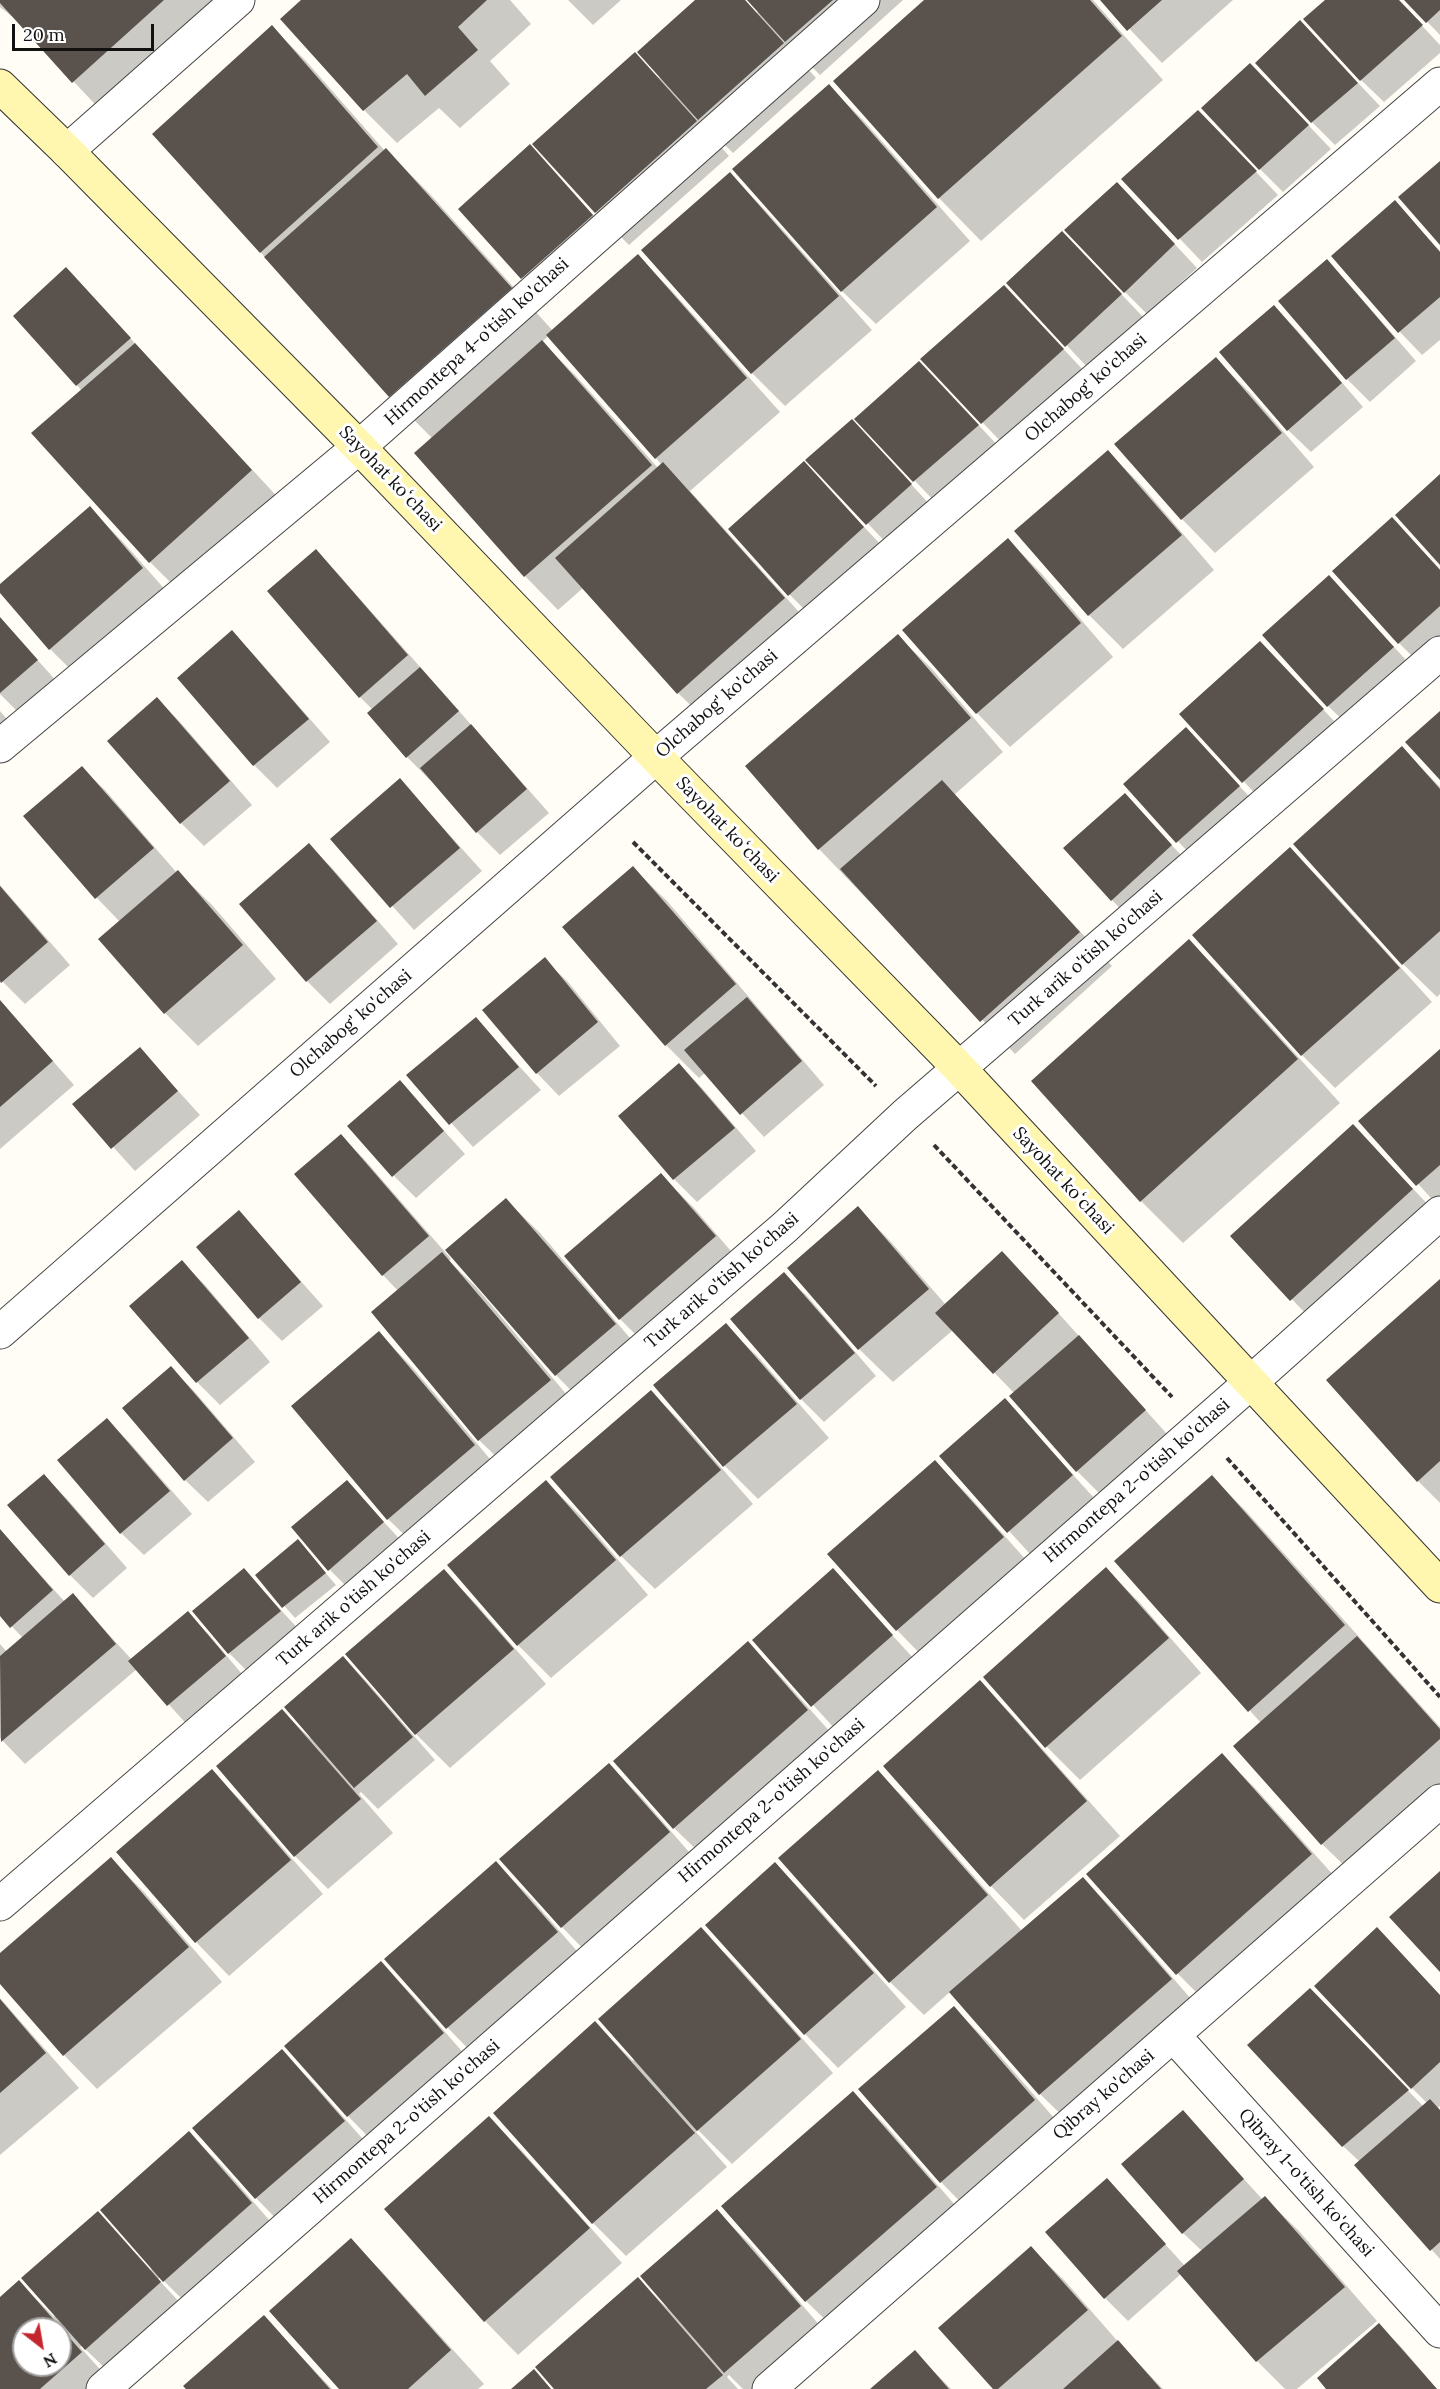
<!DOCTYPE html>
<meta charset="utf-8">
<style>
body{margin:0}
#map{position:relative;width:1440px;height:2389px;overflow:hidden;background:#fffdf5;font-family:Lora,serif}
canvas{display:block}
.north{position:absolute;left:12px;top:2317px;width:60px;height:60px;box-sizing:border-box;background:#fff;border:2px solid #a0a0a0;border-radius:50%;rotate:149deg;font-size:16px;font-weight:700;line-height:24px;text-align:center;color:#111}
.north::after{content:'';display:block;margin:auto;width:21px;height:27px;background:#c4262e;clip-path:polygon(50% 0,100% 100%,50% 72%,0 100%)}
.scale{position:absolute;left:12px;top:24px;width:142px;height:27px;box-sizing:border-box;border:3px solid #111;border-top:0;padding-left:8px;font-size:18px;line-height:21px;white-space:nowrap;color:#111;-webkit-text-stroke:4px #fff;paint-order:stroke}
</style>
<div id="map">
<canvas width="1440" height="2389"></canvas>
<div class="north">N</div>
<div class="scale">20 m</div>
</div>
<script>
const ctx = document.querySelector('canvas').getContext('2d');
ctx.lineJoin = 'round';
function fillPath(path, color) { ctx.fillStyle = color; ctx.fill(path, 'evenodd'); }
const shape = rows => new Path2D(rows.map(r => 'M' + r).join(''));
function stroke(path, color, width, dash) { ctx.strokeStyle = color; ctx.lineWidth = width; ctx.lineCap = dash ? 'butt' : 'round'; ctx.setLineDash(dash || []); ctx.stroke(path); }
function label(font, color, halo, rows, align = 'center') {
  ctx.font = font + ' Lora,serif'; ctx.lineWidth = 6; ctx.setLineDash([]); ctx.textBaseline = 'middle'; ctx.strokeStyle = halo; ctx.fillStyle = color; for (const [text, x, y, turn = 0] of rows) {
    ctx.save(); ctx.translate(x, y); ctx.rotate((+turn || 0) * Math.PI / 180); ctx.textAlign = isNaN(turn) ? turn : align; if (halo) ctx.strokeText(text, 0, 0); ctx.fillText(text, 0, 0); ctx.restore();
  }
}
fillPath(shape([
 [0,0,235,0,106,116,14,18,0,7],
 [303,0,510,0,531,24,490,61,510,84,460,128,439,108,397,143,364,110],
 [568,0,621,0,593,25],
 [697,0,745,0,757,13,759,11,750,0,903,0,820,75,790,45,788,47,816,78,733,153,707,127,705,129,729,156,629,245,596,212,635,54,659,78],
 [927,0,1093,0,1163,80,981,241,939,198],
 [1102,0,1233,0,1162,63],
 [1327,0,1398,0,1440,45,1440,53,1384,102,1361,80],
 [1406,0,1440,0,1440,35],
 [272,27,306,61,385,151,386,150,429,193,553,331,638,256,671,290,780,412,690,491,817,632,712,726,678,693,583,588,558,610,525,576,416,453,433,439,390,396,154,134],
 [548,336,662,465,658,468,575,375,542,342],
 [1322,45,1380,106,1335,145,1312,122],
 [829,86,863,120,970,241,876,324,842,291,734,169],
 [1273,88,1331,149,1283,192,1260,169],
 [1221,135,1278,195,1202,262,1123,179],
 [530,146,615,239,545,301,460,209],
 [730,174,763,208,872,330,785,406,752,373],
 [1395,203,1440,251,1440,340,1422,355,1400,332,1333,256],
 [1140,207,1197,268,1147,314,1125,292],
 [1085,256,1144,318,1089,369,1008,283],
 [1326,261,1349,284,1416,361,1370,402,1347,379],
 [66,269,285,505,183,595,150,562,82,391,77,385],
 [1274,307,1297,330,1363,407,1311,452,1288,430],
 [1026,309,1085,372,1005,446,923,360],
 [1216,359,1249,392,1314,467,1215,553,1182,519,1116,445],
 [942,386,1001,449,937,504,856,419],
 [874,444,933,508,890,547,808,460],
 [1108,452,1141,485,1214,570,1123,649,1089,615,1016,531],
 [804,464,886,550,812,617,789,594],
 [90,508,123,542,176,602,83,682,50,649,0,591,0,586],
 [1392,519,1440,569,1440,649,1422,666,1399,643],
 [1008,540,1041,573,1113,657,1010,747,977,713],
 [315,551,338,574,549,813,500,855,477,832,431,778,430,780,407,757,373,710,360,697],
 [1351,600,1416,671,1351,728,1328,706],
 [0,618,59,684,22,716,0,694],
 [232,632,254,655,330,742,277,788,254,765],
 [898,636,932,669,1003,752,954,795,1112,966,1015,1054,819,849,747,766],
 [1260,643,1356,744,1276,816,1181,714],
 [157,699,180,722,252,805,204,846,181,823,109,741],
 [0,711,12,725,0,736],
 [1186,729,1261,809,1200,865,1125,784],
 [1402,748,1440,787,1440,994,1437,997,1403,964],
 [82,768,105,790,177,873,178,872,212,905,276,979,198,1046,165,1013,120,922,97,898,25,816],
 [400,780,482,871,414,930,332,839],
 [1125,795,1194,869,1134,923,1112,900],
 [309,845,332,868,398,944,330,1004,307,981,241,905],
 [1290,849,1324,883,1432,1002,1335,1088,1302,1055],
 [633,868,667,901,824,1085,764,1137,705,1073,699,1078,666,1045],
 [0,885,70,965,25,1004,0,979],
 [1189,941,1231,983,1340,1103,1183,1243,1141,1201],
 [545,960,568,982,620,1046,559,1096,537,1073],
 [0,1001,74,1085,0,1149],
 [476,1019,541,1090,473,1147,408,1075],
 [140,1049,200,1115,135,1171,75,1105],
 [1440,1051,1440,1208,1361,1121],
 [679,1065,702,1088,756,1151,697,1202,674,1179,620,1116],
 [400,1082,465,1154,416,1198,393,1175],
 [1353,1126,1440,1217,1325,1334,1232,1236],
 [341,1136,364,1159,451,1259,449,1261,476,1287,583,1414,513,1473,479,1440,398,1291,383,1275],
 [661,1175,694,1208,748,1271,654,1353,620,1319,566,1256],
 [506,1200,540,1233,648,1359,589,1409,556,1375,448,1250],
 [858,1208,891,1242,946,1305,1025,1276,1167,1434,1100,1494,1077,1471,1014,1393,953,1330,893,1382,859,1349],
 [239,1212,323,1306,282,1341,259,1318,198,1247],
 [182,1262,205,1285,270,1362,220,1405,197,1382,131,1306],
 [784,1274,807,1296,876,1376,824,1422,801,1399,732,1319],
 [1440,1281,1440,1503,1418,1481],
 [725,1325,759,1358,829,1438,758,1499,724,1465],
 [379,1333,412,1367,507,1479,422,1552,388,1519],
 [171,1368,194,1391,255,1462,208,1502,185,1480],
 [651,1392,684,1425,753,1504,655,1589,621,1556,553,1477],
 [1005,1400,1095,1499,1031,1555,941,1457],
 [107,1420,129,1442,192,1514,144,1555,121,1533],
 [935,1462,968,1495,1036,1571,930,1664,897,1630,829,1554],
 [44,1476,67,1499,127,1568,93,1598,70,1575],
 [1212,1477,1245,1510,1440,1727,1440,1802,1356,1877,1322,1844,1261,1723,1116,1561],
 [347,1482,406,1546,352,1592,329,1569],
 [546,1482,580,1515,648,1595,551,1678,518,1645],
 [0,1530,65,1602,73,1595,132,1660,187,1613,210,1636,247,1680,190,1728,137,1669,25,1764,0,1738,0,1644,7,1652,23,1638,0,1614],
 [298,1541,336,1585,295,1618,257,1575],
 [1106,1569,1140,1603,1201,1673,1080,1780,1046,1746],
 [244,1570,303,1634,252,1676,229,1653,194,1611],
 [833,1570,914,1659,835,1729,754,1640],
 [444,1571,477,1605,546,1684,450,1768,416,1734,347,1654],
 [748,1643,781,1677,841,1744,708,1861,674,1828],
 [343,1658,366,1681,435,1760,378,1809,361,1792,359,1794,393,1833,328,1889,295,1856,282,1711,310,1738],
 [980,1682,1013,1716,1120,1836,1024,1920,991,1886,885,1766],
 [1222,1755,1255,1788,1345,1888,1211,2007,1178,1974,1088,1874],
 [609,1765,642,1798,702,1867,595,1961,562,1927,501,1859],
 [212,1771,245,1805,323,1894,229,1976,196,1942],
 [878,1772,911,1805,1022,1931,1083,1879,1116,1912,1204,2014,1074,2127,1040,2094,951,1991,924,2015,890,1982,781,1858],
 [111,1859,144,1892,222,1982,97,2089,64,2055,0,1982,0,1955],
 [496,1863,529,1896,590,1966,481,2062,448,2028,386,1959],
 [775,1864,808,1897,906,2007,838,2068,805,2034],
 [701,1930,735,1963,833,2073,732,2164,698,2130,696,2132,727,2167,626,2256,593,2223,595,2023,633,2061],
 [381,1963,414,1997,476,2067,381,2150,348,2116,286,2046],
 [1440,1996,1440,2106,1437,2108,1440,2111,1440,2259,1356,2165,1360,2162,1343,2146,1332,2013,1423,2106,1427,2103,1412,2088],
 [0,1998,79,2088,0,2155],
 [954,2008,987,2041,1068,2134,974,2216,941,2182,860,2089],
 [282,2051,315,2085,377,2155,289,2232,256,2198,194,2128],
 [853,2093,886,2126,969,2221,840,2334,806,2301,723,2206],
 [1183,2112,1263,2200,1265,2198,1299,2231,1377,2321,1297,2389,1285,2389,1257,2361,1181,2274,1128,2321,1105,2298,1107,2180,1185,2266,1202,2251,1183,2233],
 [489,2118,522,2151,622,2263,518,2355,485,2321],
 [189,2133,222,2166,284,2237,197,2314,160,2277,158,2279,183,2306,109,2372,82,2346,80,2347,115,2386,111,2389,0,2389,0,2299,19,2282,54,2317,98,2213,151,2270],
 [24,2329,60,2329,60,2365,24,2365],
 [717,2211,750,2244,833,2341,777,2389,743,2389,729,2375,727,2377,738,2389,556,2389,638,2279,667,2308,668,2307],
 [351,2240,384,2274,484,2384,478,2389,341,2389],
 [1031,2248,1065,2281,1120,2344,1163,2389,995,2389],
 [264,2317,332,2389,188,2389],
 [1379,2325,1402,2348,1437,2389,1328,2389],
 [915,2352,951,2389,872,2389]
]), '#0003');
fillPath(shape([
 [0,0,164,0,72,83,0,3],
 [301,0,487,0,458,27,478,50,425,96,407,74,363,111,280,19],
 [695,0,745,0,784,43,698,120,637,52],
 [747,0,833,0,785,42],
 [924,0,1090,0,1122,36,938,199,833,81],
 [1100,0,1162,0,1127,31],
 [1325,0,1399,0,1423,25,1360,81,1303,19],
 [1404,0,1440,0,1440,10,1426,23],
 [1300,20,1358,83,1311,123,1255,63],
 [272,25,378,147,260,253,152,134],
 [635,52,697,121,595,213,532,144],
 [1250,63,1309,125,1259,170,1201,108],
 [829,84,937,207,841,292,732,169],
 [1198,110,1257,171,1178,240,1121,179],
 [530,144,593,215,521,279,458,209],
 [386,148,512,288,389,397,264,257],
 [1440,161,1440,245,1398,197],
 [730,172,839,296,751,374,641,250],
 [1117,182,1175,244,1124,293,1064,230],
 [1395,200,1440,252,1440,297,1398,333,1331,256],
 [1062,231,1122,294,1065,347,1006,283],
 [638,254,747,378,655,459,546,335],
 [1327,259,1395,338,1346,380,1278,301],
 [66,267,131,338,76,386,13,316],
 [1004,285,1064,349,981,424,920,359],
 [1274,305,1342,383,1287,431,1219,352],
 [542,340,652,465,524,577,414,453],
 [135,343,252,470,149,563,31,433],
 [1216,357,1282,433,1181,520,1114,444],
 [919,361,979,425,913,482,854,419],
 [852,419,912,484,866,525,805,460],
 [1108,450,1182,535,1088,616,1014,531],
 [804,461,864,527,788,596,728,529],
 [663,462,785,598,677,694,555,558],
 [1440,474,1440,565,1395,515],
 [90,506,143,568,49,650,0,593,0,584],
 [1392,517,1440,570,1440,606,1398,644,1332,571],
 [1008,538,1081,623,976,714,902,630],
 [316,549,408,655,359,698,267,591],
 [1329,575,1394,647,1327,707,1262,635],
 [0,617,38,660,0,693],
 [232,630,309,719,253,766,177,678],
 [898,634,971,718,818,850,745,766],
 [1260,641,1324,709,1242,783,1179,714],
 [420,667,459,711,406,758,367,713],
 [157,697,230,781,180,824,107,741],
 [1440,711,1440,780,1405,742],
 [471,724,527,789,476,833,420,768],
 [1186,727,1240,786,1176,843,1123,784],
 [1402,746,1440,789,1440,931,1402,965,1293,844],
 [82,766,154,848,95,899,23,816],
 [400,778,460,848,390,908,330,839],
 [942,780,1080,932,980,1022,840,869],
 [1125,793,1172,845,1111,901,1063,848],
 [309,843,377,921,306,982,239,904],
 [1290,847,1400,968,1301,1056,1192,935],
 [633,866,736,984,665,1046,562,927],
 [178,870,243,945,164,1014,98,939],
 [0,886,48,942,1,983,0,981],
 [1189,939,1298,1059,1140,1202,1031,1081],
 [545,957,598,1022,536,1074,482,1010],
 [747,997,802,1061,740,1115,684,1050],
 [0,1000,53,1061,0,1107],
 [476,1017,519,1067,449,1125,406,1075],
 [140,1047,178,1091,111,1149,72,1104],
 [1440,1049,1440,1165,1416,1186,1358,1121],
 [679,1063,735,1128,673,1180,618,1116],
 [400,1080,444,1131,392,1177,347,1126],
 [1353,1124,1413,1189,1290,1301,1230,1236],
 [341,1134,429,1236,382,1276,294,1174],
 [661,1173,716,1236,619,1320,564,1256],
 [506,1198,616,1324,555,1376,445,1250],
 [858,1206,929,1289,858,1350,787,1268],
 [239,1210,301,1282,258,1319,196,1247],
 [1002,1251,1059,1313,993,1374,935,1313],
 [442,1252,551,1380,478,1441,371,1312],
 [182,1260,249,1338,196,1383,129,1306],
 [784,1272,855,1353,800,1400,730,1319],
 [1440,1279,1440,1461,1417,1482,1326,1380],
 [726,1323,797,1404,723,1467,653,1385],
 [379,1331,475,1445,387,1520,291,1406],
 [1079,1335,1146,1410,1076,1472,1009,1396],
 [171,1366,233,1438,184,1481,122,1408],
 [651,1390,721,1470,620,1557,550,1477],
 [1005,1398,1073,1475,1007,1533,939,1456],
 [107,1418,170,1491,120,1534,57,1460],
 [935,1460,1004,1537,896,1631,827,1554],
 [44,1474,105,1544,69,1576,7,1505],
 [1212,1475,1345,1625,1248,1712,1114,1561],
 [347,1480,384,1522,328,1571,291,1527],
 [546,1480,616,1560,517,1646,447,1565],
 [0,1529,53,1590,10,1628,0,1616],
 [298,1539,326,1573,282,1608,255,1575],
 [1106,1567,1169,1638,1045,1748,983,1677],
 [244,1568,281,1611,228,1654,192,1611],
 [833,1568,893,1635,811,1707,752,1640],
 [444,1569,514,1649,415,1735,345,1654],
 [73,1593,116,1644,1,1742,0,1656],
 [188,1611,226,1656,167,1706,128,1661],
 [1357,1636,1440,1729,1440,1739,1321,1845,1233,1746],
 [748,1641,808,1710,673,1829,613,1761],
 [343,1656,413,1737,354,1788,284,1707],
 [980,1680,1087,1801,990,1887,883,1766],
 [282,1709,361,1799,294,1857,216,1766],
 [1222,1753,1312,1854,1176,1975,1086,1874],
 [609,1763,670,1832,561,1928,499,1859],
 [212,1769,291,1860,195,1943,116,1852],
 [878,1770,988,1895,889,1983,778,1858],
 [111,1857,189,1947,63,2056,0,1984,0,1953],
 [496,1861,558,1932,446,2029,384,1959],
 [775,1862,874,1973,804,2035,705,1925],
 [1440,1871,1440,1972,1389,1917],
 [1083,1877,1172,1979,1039,2095,949,1992],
 [701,1927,801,2039,697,2131,598,2019],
 [1377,1927,1440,1995,1440,2062,1411,2089,1314,1986],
 [381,1961,444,2033,347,2117,284,2046],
 [1310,1988,1409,2090,1342,2147,1247,2045],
 [0,1999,46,2053,0,2093],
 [954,2006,1035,2100,940,2183,858,2089],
 [595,2021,695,2133,592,2224,493,2113],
 [282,2049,345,2121,255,2199,192,2128],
 [853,2091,937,2187,805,2302,721,2206],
 [1430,2099,1440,2110,1440,2242,1430,2251,1354,2165],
 [1183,2110,1244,2179,1182,2234,1121,2164],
 [489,2116,590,2228,484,2322,384,2209],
 [189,2131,252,2203,163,2282,100,2210],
 [1107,2178,1166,2244,1104,2299,1045,2232],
 [1265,2196,1345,2287,1256,2362,1177,2271],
 [717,2209,801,2306,724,2373,640,2276],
 [98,2211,161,2282,85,2350,21,2278],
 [351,2238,451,2350,408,2389,339,2389,269,2311],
 [1031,2246,1088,2310,998,2389,993,2389,938,2328],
 [638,2277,723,2375,706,2389,554,2389,535,2367],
 [19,2280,82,2352,40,2389,0,2389,0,2297],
 [24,2329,60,2329,60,2365,24,2365],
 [264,2315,330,2389,186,2389,183,2386],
 [1379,2323,1437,2389,1326,2389,1317,2378],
 [1118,2340,1161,2389,1063,2389],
 [915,2350,949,2389,870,2389],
 [534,2369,551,2389,511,2389]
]), '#5a524d');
const street = shape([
 [67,151,238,0],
 [0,746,359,447,863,0],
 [0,1332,656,757,1440,84],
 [0,1904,785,1227,905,1115,1440,653],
 [1173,2035,1440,2331],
 [103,2389,1250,1383,1440,1213],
 [769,2389,1440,1801]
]);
const secondary = shape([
 [0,86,67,151,359,447,656,757,960,1069,1440,1586]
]);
stroke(street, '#444', 35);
stroke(secondary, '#333', 35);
stroke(shape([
 [633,842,876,1086],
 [934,1145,1172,1397],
 [1227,1458,1440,1697]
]), '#333', 4, [6, 3]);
stroke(street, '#fff', 33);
stroke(secondary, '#fff6b0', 33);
label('18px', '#111', '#fff', [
 ["Hirmontepa 4-o'tish ko'chasi",477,342,-42],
 ["Olchabog' ko'chasi",1086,388,-41],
 ["Sayohat koʻchasi",390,479,46],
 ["Olchabog' ko'chasi",717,704,-41],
 ["Sayohat koʻchasi",727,830,46],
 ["Turk arik o'tish ko'chasi",1086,959,-41],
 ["Olchabog' ko'chasi",351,1024,-41],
 ["Sayohat koʻchasi",1063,1181,47],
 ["Turk arik o'tish ko'chasi",722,1281,-41],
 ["Hirmontepa 2-o'tish ko'chasi",1137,1481,-41],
 ["Turk arik o'tish ko'chasi",354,1599,-41],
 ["Hirmontepa 2-o'tish ko'chasi",772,1801,-41],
 ["Qibray ko'chasi",1104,2095,-41],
 ["Hirmontepa 2-o'tish ko'chasi",407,2122,-41],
 ["Qibray 1-o'tish ko'chasi",1306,2183,48]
]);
</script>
